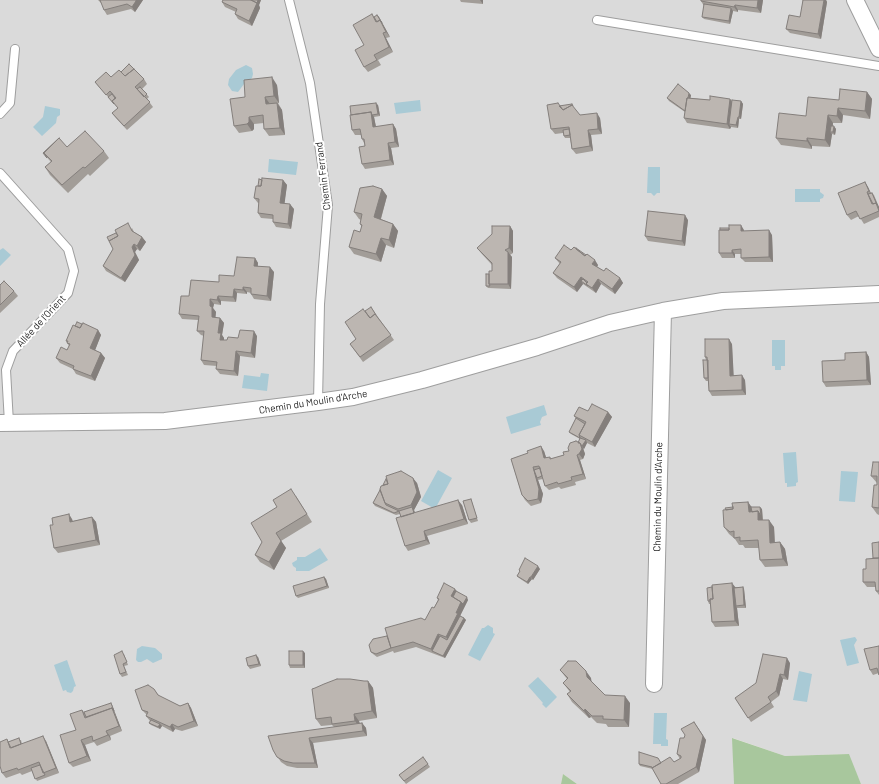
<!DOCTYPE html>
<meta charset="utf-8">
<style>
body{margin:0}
canvas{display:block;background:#edeae4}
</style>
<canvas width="879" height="784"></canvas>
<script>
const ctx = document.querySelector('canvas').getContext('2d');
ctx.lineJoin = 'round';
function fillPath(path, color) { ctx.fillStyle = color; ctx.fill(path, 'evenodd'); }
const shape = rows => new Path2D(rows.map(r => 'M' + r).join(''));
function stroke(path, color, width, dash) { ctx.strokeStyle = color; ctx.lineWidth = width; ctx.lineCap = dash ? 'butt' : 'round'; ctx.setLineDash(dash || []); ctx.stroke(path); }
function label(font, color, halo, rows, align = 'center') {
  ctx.font = font + ' Barlow,sans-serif'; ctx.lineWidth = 4; ctx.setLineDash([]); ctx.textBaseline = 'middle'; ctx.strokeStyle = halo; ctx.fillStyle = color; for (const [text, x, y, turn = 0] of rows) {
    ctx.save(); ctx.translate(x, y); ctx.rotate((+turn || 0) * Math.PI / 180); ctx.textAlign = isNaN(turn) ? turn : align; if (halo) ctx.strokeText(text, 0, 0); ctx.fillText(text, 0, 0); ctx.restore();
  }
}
fillPath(shape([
 [0,0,879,0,879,784,861,784,848,754,785,756,733,738,734,784,577,784,563,774,561,784,0,784]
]), '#dadada');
fillPath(shape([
 [732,738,785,756,849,754,861,784,734,784],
 [563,774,577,784,561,784]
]), '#a8c79d');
fillPath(shape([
 [246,65,252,68,253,74,252,78,244,84,238,92,232,91,228,85,229,79,236,70],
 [420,100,421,111,396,114,394,103],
 [45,106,60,109,60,115,57,117,56,123,42,136,33,127,43,117],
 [269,159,298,162,296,175,268,172],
 [648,167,660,167,660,193,657,193,654,196,651,193,647,193],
 [795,189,820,189,820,192,824,195,823,198,820,199,820,202,795,202],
 [3,248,11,255,0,266,0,250],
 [772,340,785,340,785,366,781,366,781,370,775,370,775,366,772,366],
 [261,373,269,374,267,391,242,388,244,375,260,377],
 [544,405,547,415,542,417,540,422,541,425,511,434,506,417],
 [796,452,798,482,796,483,796,486,787,487,787,483,785,483,783,453],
 [438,470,452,478,435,509,421,501],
 [841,471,858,472,855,502,839,501],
 [320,548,328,560,309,571,296,571,296,568,293,566,292,563,297,560,297,557,305,557],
 [488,625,493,628,493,633,495,634,480,661,468,655,482,628,484,628],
 [855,637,857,640,854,645,859,663,847,666,840,640],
 [142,646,155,648,162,654,162,659,153,663,147,659,141,662,138,662,136,660,137,649],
 [67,660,76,686,74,687,73,691,71,693,67,692,66,690,63,691,54,665],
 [799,671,812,674,807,702,793,700],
 [538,677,557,697,546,708,542,704,543,703,528,686],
 [654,713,667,713,666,739,668,740,668,746,661,746,661,744,653,744]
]), '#a9cad5');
const service = shape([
 [289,0,310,83,328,205,320,304,318,402],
 [597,20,879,66],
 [0,114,10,103,15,49],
 [0,173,68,249,74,271,68,293,13,351,6,370,9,423]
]);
const minor = shape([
 [855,0,879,49],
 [0,423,165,421,318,402,353,397,422,380,537,347,610,323,663,311,723,301,879,294],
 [654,684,663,311]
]);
stroke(service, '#9e9e9e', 10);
stroke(minor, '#9e9e9e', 18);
stroke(service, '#fff', 8);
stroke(minor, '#fff', 16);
fillPath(shape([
 [98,0,143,0,135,12,131,9,107,15,104,10,102,4],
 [223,0,261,0,259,5,260,8,252,26,238,19,235,14,236,12,225,7,222,2],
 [460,0,483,0,483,4,461,2],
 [763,0,761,13,738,10,738,12,733,11,730,24,704,19,702,17,704,6,701,1],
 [803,0,826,0,827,2,821,39,790,33,786,29,800,17],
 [372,14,374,17,377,15,379,17,390,37,386,38,393,52,378,60,381,65,368,72,364,67,364,45],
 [121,72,144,79,147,84,142,89,149,97,147,99,153,107,127,130,116,118,112,113,118,108,99,87,95,82,111,77],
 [277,85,279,103,278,103,282,110,285,135,269,136,264,129,264,123,254,124,254,129,252,131,239,133,234,126,245,97],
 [867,92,872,99,870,119,843,115,842,123,833,123,833,126,836,129,835,135,832,134,830,147,812,146,812,149,781,145,776,138,806,116,839,100],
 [691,95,690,98,710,100,730,99,732,101,741,101,743,104,741,119,739,119,738,128,731,127,730,129,687,123,684,118,685,112,669,101,667,98],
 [378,105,380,116,374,117,376,127,393,124,396,129,399,147,391,148,394,165,365,169,362,164,365,146,364,143,362,139,361,135,355,135,352,130],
 [559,106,580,115,600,118,602,134,591,135,593,151,576,154,572,149,570,138,565,138,564,136,563,133,555,134,551,129],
 [67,147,104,151,109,158,90,176,88,174,68,193,50,175,45,167,51,162,43,153],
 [283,180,287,185,284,204,294,209,291,229,276,227,273,222,273,219,261,218,258,213,259,203,258,203,254,198,258,186],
 [865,182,868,187,871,193,872,193,874,195,879,207,879,217,864,224,859,216,851,220,847,215],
 [382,189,387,196,381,219,393,224,398,231,394,248,386,245,381,262,354,254,349,247,360,232,362,227,360,224,361,220,359,219,354,212],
 [688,220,685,246,648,241,645,236],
 [510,226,513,231,513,253,510,255,512,257,511,289,488,288,486,286,489,274,492,271,492,265,481,253,477,248],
 [132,228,134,232,142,237,146,242,140,251,137,249,135,252,139,260,125,282,106,271,103,266,113,249],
 [744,231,772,235,773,262,745,262,741,258,741,254,735,254,735,258,722,258,719,253],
 [571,250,598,265,597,267,604,271,620,278,623,283,615,294,601,284,596,293,583,284,577,292,557,278,553,273,560,264,555,258],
 [255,258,258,263,258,266,274,272,271,301,254,299,251,294,251,293,247,292,247,294,237,293,236,302,221,301,221,305,214,304,213,308,216,312,215,318,220,318,224,323,222,335,224,338,224,340,227,340,238,338,257,336,255,358,240,356,238,376,220,374,216,369,217,366,204,365,201,360,204,336,201,335,197,331,198,320,182,319,179,314,189,296,219,282,234,276],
 [0,285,14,291,18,296,0,313],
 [371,307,394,340,363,362,350,344,356,339,367,314],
 [75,326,98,330,101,335,95,350,101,353,105,358,95,381,76,374,73,369,60,363,56,358,67,350,69,346,66,341],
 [732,344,733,375,745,380,746,395,712,396,709,391,708,381,706,381,704,378,706,360,705,357],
 [866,352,869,357,871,385,826,387,823,382],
 [588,411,608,412,612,417,595,447,587,443,584,449,583,448,585,454,583,459,580,460,586,479,575,482,576,485,561,489,559,487,549,490,545,486,543,479,538,480,543,494,541,503,531,506,525,500,522,495,511,459,544,451,546,458,550,457,551,459,564,455,578,443,580,439,571,434,569,432,576,418,574,416],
 [879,462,879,515,877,514,872,507,877,483,871,476],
 [392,474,417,483,421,497,414,510,415,513,462,505,468,524,427,536,430,544,408,551,405,546,400,514,396,515,375,506,373,503,383,485],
 [296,496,312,522,281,541,286,548,274,570,260,562,255,555,262,542],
 [471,499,472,502,478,521,471,523,469,520],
 [748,502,751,507,762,509,763,520,774,527,775,543,780,542,785,549,788,566,765,567,760,560,759,548,745,548,743,545,739,545,735,539,729,534,724,527,733,507],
 [92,517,96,522,100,545,58,553,54,548,53,525,72,519,73,521],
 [879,542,879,595,876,591,876,587,867,587,863,582],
 [540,569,533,580,532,579,528,584,519,578,517,576,520,571,519,570],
 [324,577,326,579,329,588,298,598,296,596],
 [735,587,743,587,744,589,746,608,737,608,739,626,715,627,712,622,710,604,709,604,708,601],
 [455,589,456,591,468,600,460,616,464,618,466,620,445,658,416,647,394,653,393,651,377,657,373,654,371,652,387,636,425,620,434,608,438,600,437,598],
 [879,646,879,673,873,675,870,670],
 [305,653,305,668,290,668,289,665],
 [124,654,128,665,124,666,128,675,122,677,120,674],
 [258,657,261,666,250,669,248,666],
 [790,663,788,680,783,679,779,696,771,702,774,707,751,722,735,698],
 [560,670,591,678,591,682,605,695,630,703,629,727,608,727,606,724,597,723,591,717,589,718,572,702,567,694,570,692,563,683,567,679],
 [364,681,368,681,373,688,377,718,359,721,360,723,362,723,366,728,367,736,313,743,318,768,297,768,287,766,281,762,273,750,334,727,332,725,321,726,316,719],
 [154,689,159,696,180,706,188,703,191,708,198,726,182,731,175,729,173,732,162,726,160,729,151,725,149,723,150,721,146,716,147,715,142,710],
 [112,705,122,731,110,736,111,740,97,746,94,742,85,745,91,761,73,767,69,763,76,730,82,710,84,712],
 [694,722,706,740,699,772,678,784,661,784,653,769,640,766,639,764,674,762,680,759,677,754,684,738],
 [21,740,22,744,46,741,59,773,37,781,32,771,22,775,20,773,6,778,2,773,8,742],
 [423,757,430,767,406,784,399,775]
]), '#a29d98');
fillPath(shape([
 [136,0,143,0,135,12,132,7],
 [258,0,261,0,259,5,260,8,252,26,249,21],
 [480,0,483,0,483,4],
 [758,0,763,0,761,13,757,8],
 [824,0,826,0,827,2,821,39,818,34],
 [735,5,738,10,738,12,734,7],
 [731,8,733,11,730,24,729,21],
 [377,15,379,17,390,37,386,32],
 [383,33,386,38,393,52,389,47],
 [272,77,277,85,279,103,274,96],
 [867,92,872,99,870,119,865,111],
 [689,93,691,95,688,115,687,112],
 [265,97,270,104,266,104],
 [730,99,733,104,729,124,731,127,730,129,727,124],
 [741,101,743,104,741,119,739,117],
 [277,103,282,110,285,135,280,128],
 [376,103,378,105,380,116,378,114],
 [838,108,843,115,842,123,837,116],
 [371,112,374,117,377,132,373,127],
 [597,113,600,118,602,134,598,129],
 [828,115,833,123,832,132,830,132,832,134,830,147,825,140],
 [249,117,254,124,254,129,252,131,247,124],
 [738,117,739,119,738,128,736,125],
 [393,124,396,129,399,147,395,142],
 [834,126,836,129,835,135,833,132],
 [588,130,591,135,593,151,590,146],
 [807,138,812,146,812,149,807,141],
 [388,143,391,148,394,165,390,160],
 [283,180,287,185,284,208,280,203],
 [865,182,868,187,872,196,869,191],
 [382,189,387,196,379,225,374,217],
 [872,193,879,207,879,210],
 [290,204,294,209,291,229,288,224],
 [685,215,688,220,685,246,682,241],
 [393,224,398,231,394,248,389,240],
 [741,225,744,230,744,235,741,231],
 [510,226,513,231,513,253,509,248],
 [769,230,772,235,773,262,769,257],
 [142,237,146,242,140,251,137,246],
 [381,238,386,245,381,262,376,254],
 [134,244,137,249,135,252,139,260,125,282,121,278,132,247],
 [732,250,735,254,735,258,732,253],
 [508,252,512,257,511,289,508,284],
 [255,258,258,263,257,270,254,266],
 [595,260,598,265,596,269,592,264],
 [270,267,274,272,271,301,267,296],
 [581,277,584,282,581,281,583,284,577,292,574,287],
 [620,278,623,283,615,294,612,289],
 [598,279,601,284,596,293,592,288],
 [243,287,247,292,247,294,243,290],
 [234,289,237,293,236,302,233,297],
 [218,296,221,301,221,305,217,300],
 [210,299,214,304,213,308,216,312,215,322,212,317,210,306],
 [220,318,224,323,222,335,224,338,224,345,220,340,218,333],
 [98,330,101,335,94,353,90,348],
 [254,331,257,336,255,358,251,353],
 [729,339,732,344,734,380,730,376],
 [236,351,240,356,238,376,234,371],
 [866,352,869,357,871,385,867,380],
 [101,353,105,358,95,381,91,376],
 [742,375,745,380,746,395,742,390],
 [608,412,612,417,595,447,592,442],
 [586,440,587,443,584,449,582,446],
 [580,443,583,448,585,454,583,459,579,454],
 [541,446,544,451,548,463,544,458],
 [577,455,580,460,586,479,583,474],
 [533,467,536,472,537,478,538,480,543,494,541,503,538,499],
 [413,478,417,483,421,497,414,510,417,518,415,515,412,507,411,505],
 [458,500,462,505,468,524,464,519],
 [748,502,753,509,754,516,749,512],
 [760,507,762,509,763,527,758,520,758,511],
 [69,514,72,519,73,527,70,522],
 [92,517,96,522,100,545,96,540],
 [769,520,774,527,775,550,770,543],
 [424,531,427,536,430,544,426,540],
 [276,533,286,548,274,570,269,562],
 [780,542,785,549,788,566,783,559],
 [538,566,540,569,533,580,531,577],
 [324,577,326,579,329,588,327,586],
 [530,577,532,579,528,584,527,582],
 [732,583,736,588,736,606,737,608,739,626,735,621],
 [743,587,744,589,746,608,744,605],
 [455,589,458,594,452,598,451,596],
 [467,597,468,600,460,616,449,642,446,637,456,613,461,602],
 [464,618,466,620,445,658,443,656],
 [438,634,442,639,432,651,431,649],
 [303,651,305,653,305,668,303,665],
 [256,655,258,657,261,666,259,664],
 [787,658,790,663,788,680,784,675],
 [586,671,591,678,592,684,587,677],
 [780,674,783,679,779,696,776,691],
 [368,681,373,688,377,718,372,711],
 [625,696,630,703,629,727,624,720],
 [111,703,112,705,122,731,119,726],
 [188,703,191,708,198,726,194,721],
 [585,709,591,717,589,718,584,711],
 [354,714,359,721,360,728,355,721],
 [694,722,706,740,699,772,696,767],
 [362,723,366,728,367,736,363,731],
 [160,724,162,726,160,729,158,727],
 [172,724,175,729,173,732,170,727],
 [106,731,110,736,111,740,108,735],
 [43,736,46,741,59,773,56,768],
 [309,738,313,743,318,768,315,763],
 [81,740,85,745,91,761,87,756]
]), '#847f7c');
const building = shape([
 [100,0,136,0,136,1,132,7,127,4,104,10,100,0],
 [223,0,251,0,257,3,249,21,235,14,237,9,222,2,223,0],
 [251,0,258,0,257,3,251,0],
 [701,0,758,0,757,8,735,5,734,7,729,6,701,1,701,0],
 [803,0,824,0,818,34,786,29,789,15,800,17,803,0],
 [704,4,731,8,729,21,702,17,704,4],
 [372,14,376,22,380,20,386,32,383,33,389,47,374,55,377,60,364,67,355,50,364,45,353,25,372,14],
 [377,15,382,23,380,20,377,22,374,17,377,15],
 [129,64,134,69,125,76,121,72,129,64],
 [134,69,144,79,135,87,150,102,124,126,112,113,118,108,112,101,116,98,110,91,106,95,95,82,106,72,111,77,119,70,125,76,134,69],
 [272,77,274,96,265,97,266,104,277,103,280,128,264,129,263,115,249,117,249,122,247,124,234,126,230,99,245,97,244,80,272,77],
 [678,84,689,93,688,98,687,98,685,111,667,98,678,84],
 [140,87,147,94,144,97,137,89,140,87],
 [840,89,867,92,865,111,838,108,837,116,828,115,825,140,807,138,807,141,776,138,779,113,806,116,808,97,839,100,840,89],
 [112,94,115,98,112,101,114,104,108,97,112,94],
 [710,96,730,99,727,124,684,118,687,98,710,100,710,96],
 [732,100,741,101,739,117,738,117,736,125,729,124,732,100],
 [376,103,378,114,372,115,371,112,351,115,350,106,376,103],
 [558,103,563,110,572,105,580,115,597,113,598,129,588,130,590,146,572,149,569,127,551,129,547,105,558,103],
 [572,104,573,106,572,105,563,110,559,106,572,104],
 [371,112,373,127,393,124,395,142,388,143,390,160,362,164,359,147,365,146,364,139,362,139,360,129,352,130,350,115,371,112],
 [831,126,834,126,833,132,830,132,831,126],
 [569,129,570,135,564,136,563,130,569,129],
 [85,131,104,151,85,168,83,167,62,185,45,167,52,161,44,153,59,138,67,147,85,131],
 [59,138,44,153,47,158,43,153,59,138],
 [262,178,283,180,280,203,290,204,288,224,273,222,273,215,258,213,259,199,254,198,256,186,261,186,262,178],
 [259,179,262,180,261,186,258,186,259,179],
 [865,182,869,191,867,192,872,204,876,203,879,211,860,219,856,211,847,215,838,193,865,182],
 [373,186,382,189,374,217,393,224,389,240,381,238,376,254,349,247,354,230,360,232,362,225,360,224,362,214,354,212,360,188,373,186],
 [872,193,877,205,876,203,873,204,868,194,872,193],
 [648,211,685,215,682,241,645,236,648,211],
 [128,223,132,231,142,237,137,246,134,244,132,247,135,255,121,278,103,266,113,249,109,241,118,236,115,230,128,223],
 [729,225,741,225,741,231,769,230,769,257,741,258,741,249,732,250,732,253,719,253,719,230,729,230,729,225],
 [492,226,510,226,509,248,505,250,508,252,508,284,489,284,489,271,492,271,492,263,477,248,492,234,492,226],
 [720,228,729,228,729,230,720,230,720,228],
 [116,233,118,236,109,241,107,237,116,233],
 [564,245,571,250,574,247,585,256,587,254,595,260,592,264,604,271,606,268,620,278,612,289,598,279,592,288,586,284,588,282,581,277,574,287,553,273,561,262,555,258,564,245],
 [576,248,586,255,585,256,576,249,576,248],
 [237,257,255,258,254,266,270,267,267,296,251,294,251,288,243,287,243,290,234,289,233,297,218,296,217,300,210,299,210,306,212,307,212,317,220,318,218,333,221,333,220,340,227,340,228,337,238,338,240,330,254,331,251,353,236,351,234,371,216,369,217,362,201,360,204,331,197,331,199,316,179,314,181,296,189,296,191,280,219,282,219,275,234,276,237,257],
 [486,274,489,274,489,284,490,286,486,286,486,274],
 [583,279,587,283,586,284,588,286,581,281,583,279],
 [4,281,14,291,0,305,0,285,4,281],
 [371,307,376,315,375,314,370,318,365,311,371,307],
 [363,309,370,318,375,314,391,335,360,357,350,344,356,339,345,322,363,309],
 [77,322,82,324,80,328,75,326,77,322],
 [83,323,98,330,90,348,101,353,91,376,73,369,74,366,56,358,61,347,67,350,70,344,67,343,68,341,66,341,73,325,80,328,83,323],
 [705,339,729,339,730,376,742,375,742,390,709,391,707,357,705,357,705,339],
 [866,352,867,380,823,382,822,361,845,360,845,353,866,352],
 [703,360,708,360,708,378,704,378,703,360],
 [592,404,608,412,592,442,579,435,586,422,574,416,579,407,588,411,592,404],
 [576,418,585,424,579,435,580,438,569,432,576,418],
 [580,438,586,440,582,446,580,443,578,443,580,438],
 [576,441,580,443,582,449,579,454,577,455,583,474,571,477,572,480,558,484,557,482,545,486,539,466,533,467,539,489,538,499,528,501,522,495,511,459,528,453,527,451,541,446,544,458,550,457,550,459,564,455,563,452,569,451,568,448,570,443,576,441],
 [873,462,879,462,879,508,872,507,874,485,877,485,877,476,871,476,873,462],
 [540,468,542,476,537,478,534,470,540,468],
 [401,471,413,478,417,492,411,505,398,509,385,503,380,489,381,486,388,484,386,476,401,471],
 [386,479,388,484,383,485,386,479],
 [291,489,307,514,276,533,281,541,269,562,255,555,262,542,251,523,277,507,273,500,291,489],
 [380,490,385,503,386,505,399,511,394,513,373,503,380,490],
 [471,499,477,518,469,520,463,501,471,499],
 [458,500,464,519,424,531,426,540,405,546,396,518,458,500],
 [748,502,749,512,758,511,758,520,769,520,770,543,780,542,783,559,760,560,758,540,740,541,740,537,734,538,734,531,730,532,724,527,723,510,733,509,732,503,748,502],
 [412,507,414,513,401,517,399,511,412,507],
 [733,507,733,509,726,510,725,508,733,507],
 [751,507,760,507,761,516,758,511,752,512,751,507],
 [69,514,70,522,92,517,96,540,54,548,50,525,53,525,52,518,69,514],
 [879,542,879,558,873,558,872,543,879,542],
 [525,558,538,566,531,577,530,577,527,582,517,576,520,571,519,570,525,558],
 [879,558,879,591,876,591,875,582,863,582,863,569,866,569,866,559,879,558],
 [324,577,327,586,296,596,293,586,324,577],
 [444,583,455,589,451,596,461,602,456,613,458,613,446,637,438,634,431,649,413,642,391,648,385,628,421,618,425,620,432,607,434,608,439,599,437,598,444,583],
 [732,583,735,621,712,622,710,599,713,599,712,585,732,583],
 [712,587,713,599,710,599,710,601,708,601,707,588,712,587],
 [743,587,744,605,736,606,734,588,743,587],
 [456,591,467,597,463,604,461,602,453,597,456,591],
 [460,616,464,618,443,656,432,651,440,636,447,640,460,616],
 [387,636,391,648,376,654,371,652,369,645,373,639,387,636],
 [879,646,879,675,877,668,870,670,864,649,879,646],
 [122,651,127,662,123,664,126,672,120,674,114,655,122,651],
 [289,651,303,651,303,665,289,665,289,651],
 [763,654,787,658,784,675,780,674,776,691,768,697,771,702,748,718,735,698,756,683,763,654],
 [256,655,259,664,248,666,246,658,256,655],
 [568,661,576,661,586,671,587,677,605,695,625,696,624,720,603,719,603,716,592,716,585,709,584,711,567,694,571,691,563,683,568,678,560,670,568,661],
 [337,679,350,679,364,681,368,681,372,711,354,714,355,721,332,724,331,717,316,719,312,689,315,688,324,684,337,679],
 [148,685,154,689,158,695,180,706,188,703,194,721,178,727,172,724,170,727,146,716,148,712,142,710,135,690,148,685],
 [111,703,114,711,112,708,86,717,84,712,111,703],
 [112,708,119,726,106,731,108,735,93,741,92,736,81,740,87,756,69,763,60,735,76,730,70,714,82,710,85,718,112,708],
 [151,720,160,724,158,727,149,723,151,720],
 [694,722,703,736,696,767,666,784,661,784,652,768,670,757,674,762,681,758,681,756,677,754,680,738,684,738,685,735,681,729,694,722],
 [362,723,363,731,309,738,315,763,293,763,284,761,277,757,273,750,268,736,362,723],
 [43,736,56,768,43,773,39,762,18,770,17,768,2,773,0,766,0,742,7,739,10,748,43,736],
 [19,738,21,744,11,748,8,742,19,738],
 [639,752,658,758,661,763,652,768,652,767,639,764,639,752],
 [423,757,428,764,404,781,399,775,423,757],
 [40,765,45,775,35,779,31,768,40,765]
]);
fillPath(building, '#bcb6b1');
stroke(building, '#847f7c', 1);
label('10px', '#1d1d1d', '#fff', [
 ["Chemin Ferrand",323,176,-97],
 ["Allée de l'Orient",41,321,-47],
 ["Chemin du Moulin d'Arche",313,402,-9],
 ["Chemin du Moulin d'Arche",658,497,-89]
]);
</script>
